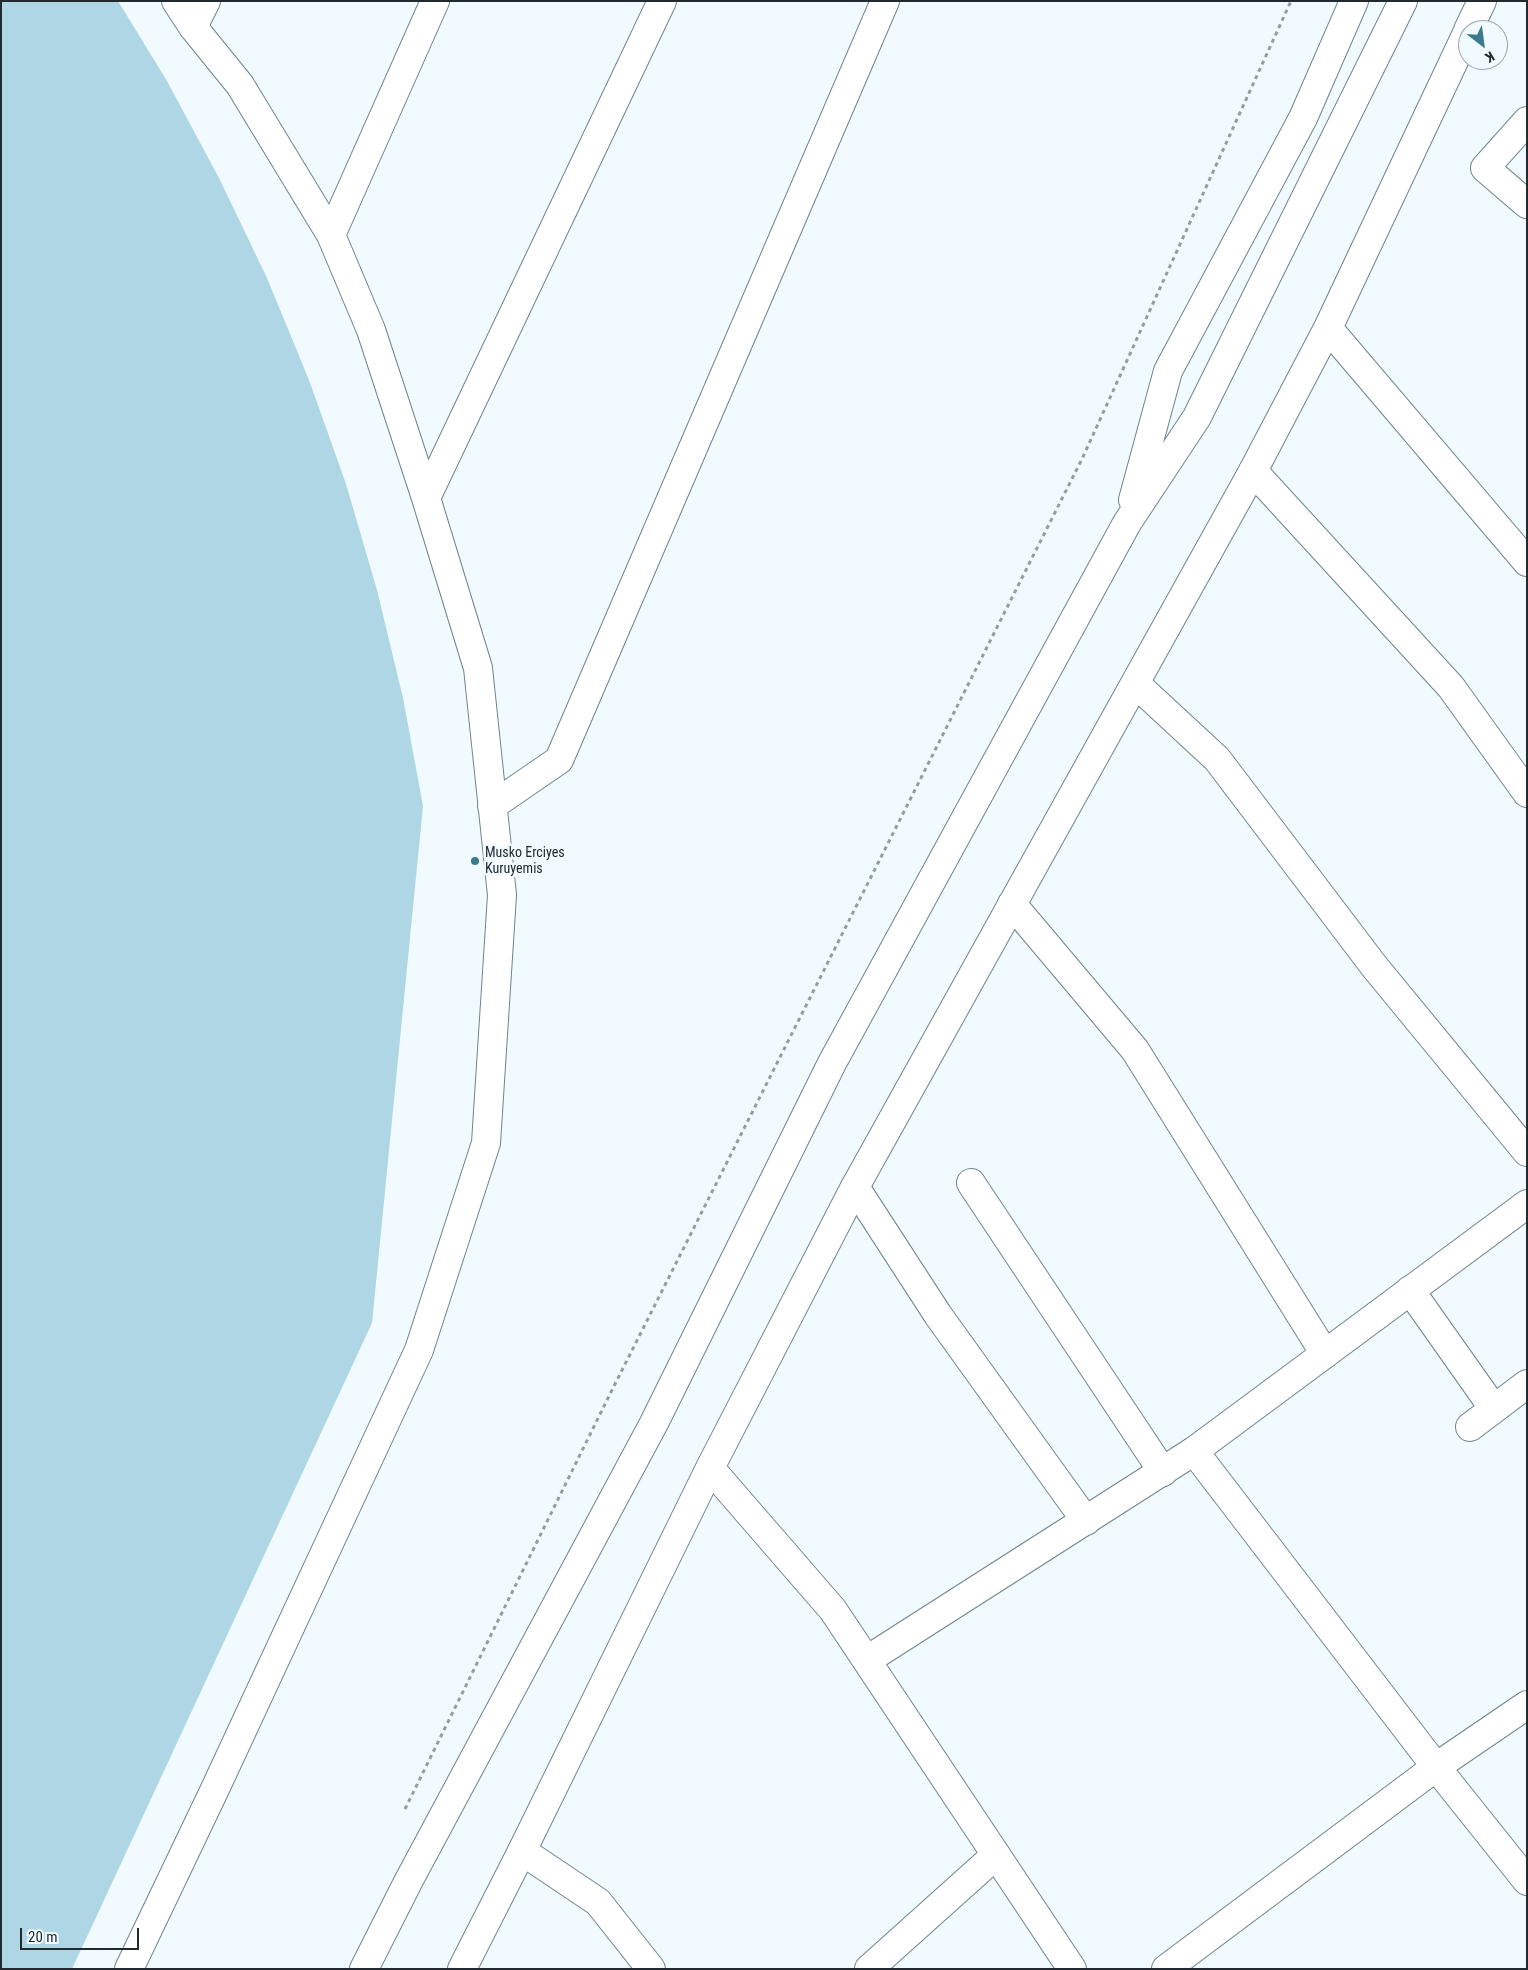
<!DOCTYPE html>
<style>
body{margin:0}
#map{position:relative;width:1528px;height:1970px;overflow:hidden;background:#f1fbff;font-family:"Roboto Condensed",sans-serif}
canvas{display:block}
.frame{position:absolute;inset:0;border:2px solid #212a2e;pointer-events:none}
.north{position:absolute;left:1458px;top:20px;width:50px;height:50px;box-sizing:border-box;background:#f1fbff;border:1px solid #9ea7ab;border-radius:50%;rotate:150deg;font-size:14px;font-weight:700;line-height:20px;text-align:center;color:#212a2e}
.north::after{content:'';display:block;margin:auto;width:18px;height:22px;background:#3b798f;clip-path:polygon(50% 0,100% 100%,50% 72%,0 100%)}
.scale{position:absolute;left:20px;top:1928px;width:119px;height:22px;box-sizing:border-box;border:2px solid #212a2e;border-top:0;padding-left:6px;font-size:15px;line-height:18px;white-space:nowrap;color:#212a2e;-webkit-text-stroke:4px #f1fbff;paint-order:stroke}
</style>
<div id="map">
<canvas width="1528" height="1970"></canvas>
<div class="frame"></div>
<div class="north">K</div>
<div class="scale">20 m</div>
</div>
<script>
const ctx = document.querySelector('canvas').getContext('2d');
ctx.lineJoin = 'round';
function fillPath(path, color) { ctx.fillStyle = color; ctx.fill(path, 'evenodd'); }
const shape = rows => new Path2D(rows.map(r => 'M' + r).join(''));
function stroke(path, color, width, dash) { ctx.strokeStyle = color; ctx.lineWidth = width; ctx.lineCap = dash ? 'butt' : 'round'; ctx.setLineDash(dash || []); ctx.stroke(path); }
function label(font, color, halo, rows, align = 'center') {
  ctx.font = font + ' "Roboto Condensed",sans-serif'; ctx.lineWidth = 5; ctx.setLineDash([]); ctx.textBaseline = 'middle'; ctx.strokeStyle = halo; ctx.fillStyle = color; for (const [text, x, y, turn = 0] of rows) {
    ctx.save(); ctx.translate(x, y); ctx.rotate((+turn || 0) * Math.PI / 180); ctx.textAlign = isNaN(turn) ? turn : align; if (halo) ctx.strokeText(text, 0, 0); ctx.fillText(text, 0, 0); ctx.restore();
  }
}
fillPath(shape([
 [1,1,118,1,167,81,219,178,267,278,309,380,346,484,377,590,403,698,423,806,372,1323,72,1969,1,1969]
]), '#aed6e5');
const street = shape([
 [193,27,206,1],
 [1527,121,1485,168,1527,204],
 [331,235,435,1],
 [1253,471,1451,687,1527,793],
 [426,498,662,1],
 [1136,684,1217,759,1374,966,1527,1152],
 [492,806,559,760,885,1],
 [1012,904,1135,1050,1325,1354],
 [971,1183,1163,1472],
 [855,1187,938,1315,1086,1521],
 [1410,1290,1494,1409],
 [1470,1427,1527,1384],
 [1194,1451,1436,1767,1527,1881],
 [522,1851,598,1902,651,1969],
 [129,1969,214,1791,419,1350,486,1143,502,895,478,668,426,498,371,330,331,235,240,85,193,27,176,1],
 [869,1969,996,1855],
 [1166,1969,1436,1767,1527,1705]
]);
const secondary = shape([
 [1468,30,1482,1],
 [1328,328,1527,562],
 [1133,500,1168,371,1303,118,1354,1],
 [710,1468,833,1610,1072,1969],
 [867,1660,1194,1451,1527,1204],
 [364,1969,409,1880,654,1423,832,1063,1127,523,1197,417,1403,1],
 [462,1969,522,1851,710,1468,855,1187,1253,471,1328,328,1468,31]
]);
stroke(street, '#6e848c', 30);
stroke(secondary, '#6e848c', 30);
stroke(shape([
 [405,1809,613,1388,1082,459,1291,1]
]), '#949ea2', 3, [4, 4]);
stroke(street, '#fff', 28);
stroke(secondary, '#fff', 28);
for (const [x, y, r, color] of [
 [475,861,5,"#3b798f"]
]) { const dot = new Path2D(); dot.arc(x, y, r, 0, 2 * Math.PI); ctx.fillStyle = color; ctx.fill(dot); stroke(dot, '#f1fbff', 2); }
label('14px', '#212a2e', '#f1fbff', [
 ["Musko Erciyes",485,853],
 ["Kuruyemis",485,869]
], 'left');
</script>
